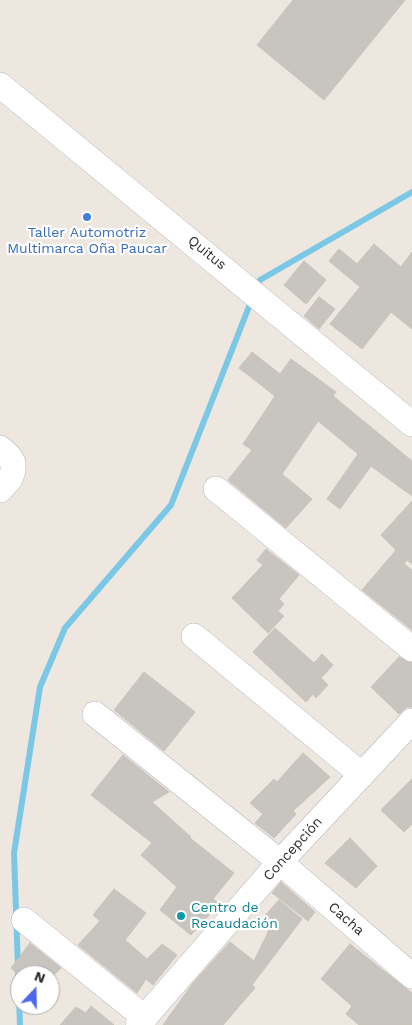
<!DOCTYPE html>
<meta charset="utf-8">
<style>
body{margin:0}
#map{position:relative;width:412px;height:1025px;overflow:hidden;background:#ede7e0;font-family:"Work Sans",sans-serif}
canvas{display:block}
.north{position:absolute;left:10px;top:965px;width:50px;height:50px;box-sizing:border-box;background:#fff;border:1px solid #ababab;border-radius:50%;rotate:21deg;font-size:14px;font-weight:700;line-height:20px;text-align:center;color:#2c2c2c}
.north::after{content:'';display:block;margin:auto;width:18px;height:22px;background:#4d67ed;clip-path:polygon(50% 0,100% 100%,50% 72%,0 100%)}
</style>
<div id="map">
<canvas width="412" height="1025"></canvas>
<div class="north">N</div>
</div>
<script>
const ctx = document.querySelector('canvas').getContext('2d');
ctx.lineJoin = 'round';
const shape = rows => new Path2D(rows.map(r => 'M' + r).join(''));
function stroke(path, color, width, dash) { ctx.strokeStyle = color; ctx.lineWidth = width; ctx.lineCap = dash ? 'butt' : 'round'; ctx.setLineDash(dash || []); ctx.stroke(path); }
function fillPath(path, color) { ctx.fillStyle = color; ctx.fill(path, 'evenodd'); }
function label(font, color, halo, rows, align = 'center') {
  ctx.font = font + ' "Work Sans",sans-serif'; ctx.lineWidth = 4.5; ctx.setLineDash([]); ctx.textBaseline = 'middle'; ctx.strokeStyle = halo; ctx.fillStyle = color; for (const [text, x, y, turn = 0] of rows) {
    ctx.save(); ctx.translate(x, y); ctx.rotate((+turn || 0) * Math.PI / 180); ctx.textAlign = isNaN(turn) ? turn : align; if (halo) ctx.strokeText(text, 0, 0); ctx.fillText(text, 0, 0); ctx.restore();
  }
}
stroke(shape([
 [256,290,260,280,412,192],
 [20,1025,14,853,40,687,65,628,171,505,252,299]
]), '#7bc8e6', 6);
const building = shape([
 [293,0,405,0,324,100,257,45,293,0],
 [374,244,401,267,412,252,412,329,391,312,362,349,330,324,360,287,329,261,339,249,357,264,374,244],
 [304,261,326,280,306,304,284,285,304,261],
 [319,297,335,309,319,329,304,316,319,297],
 [252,352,280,374,291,359,336,392,333,396,412,461,412,496,371,466,340,509,327,499,358,454,318,421,282,474,312,499,286,528,228,480,252,450,243,444,275,396,239,368,252,352],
 [412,501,412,564,407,560,404,564,412,570,412,630,362,590,396,550,381,535,412,501],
 [266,549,299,575,279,599,284,604,278,611,284,616,268,633,232,598,263,565,257,560,266,549],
 [275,628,314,663,322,654,333,665,321,678,328,685,316,698,313,694,306,702,253,652,275,628],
 [399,657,412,663,412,707,407,707,399,714,371,687,399,657],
 [144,672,195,712,164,751,114,710,144,672],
 [303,753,330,777,293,811,296,814,274,838,255,823,263,814,250,803,274,779,277,782,303,753],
 [123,755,169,792,152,802,191,837,190,838,234,873,213,899,219,904,191,935,160,910,177,887,141,855,152,843,91,795,123,755],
 [412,779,412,824,404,832,381,810,412,779],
 [350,838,377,866,356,888,325,863,350,838],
 [281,882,315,912,308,921,272,893,281,882],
 [114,889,146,913,125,940,147,959,162,944,177,955,153,985,146,979,137,993,78,945,100,921,93,915,114,889],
 [279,900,302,919,252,985,255,988,223,1025,163,1025,193,983,230,942,254,961,270,928,262,919,279,900],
 [30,943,61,968,50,979,50,975,20,976,11,968,30,943],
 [350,944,412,993,412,1025,359,1025,346,1014,352,1006,321,979,350,944],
 [91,1006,114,1025,60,1025,76,1007,86,1013,91,1006]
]);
fillPath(building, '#c8c4bf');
stroke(building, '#c8c3b9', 1);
const minor = shape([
 [0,85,412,424],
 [0,448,9,456,13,463,13,471,10,479,0,490],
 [216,489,412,649],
 [194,636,362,775],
 [95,714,280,862,412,976],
 [24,920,145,1018],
 [138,1025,280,862,412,721]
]);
stroke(minor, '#b3b5be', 26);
stroke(minor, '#fff', 25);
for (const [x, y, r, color] of [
 [87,217,5,"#3f7fe0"],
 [181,916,5,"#0f9aa8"]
]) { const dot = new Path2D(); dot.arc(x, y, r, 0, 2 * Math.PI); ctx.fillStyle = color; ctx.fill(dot); stroke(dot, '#fff', 2); }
label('14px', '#366cbe', '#fff', [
 ["Taller Automotriz",87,233],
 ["Multimarca Oña Paucar",87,249]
]);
label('14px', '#2c2c2c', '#fff', [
 ["Quitus",207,253,39],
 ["Concepción",293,849,-48],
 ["Cacha",346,919,41]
]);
label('14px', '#0d838f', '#fff', [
 ["Centro de",191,908],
 ["Recaudación",191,924]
], 'left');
</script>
